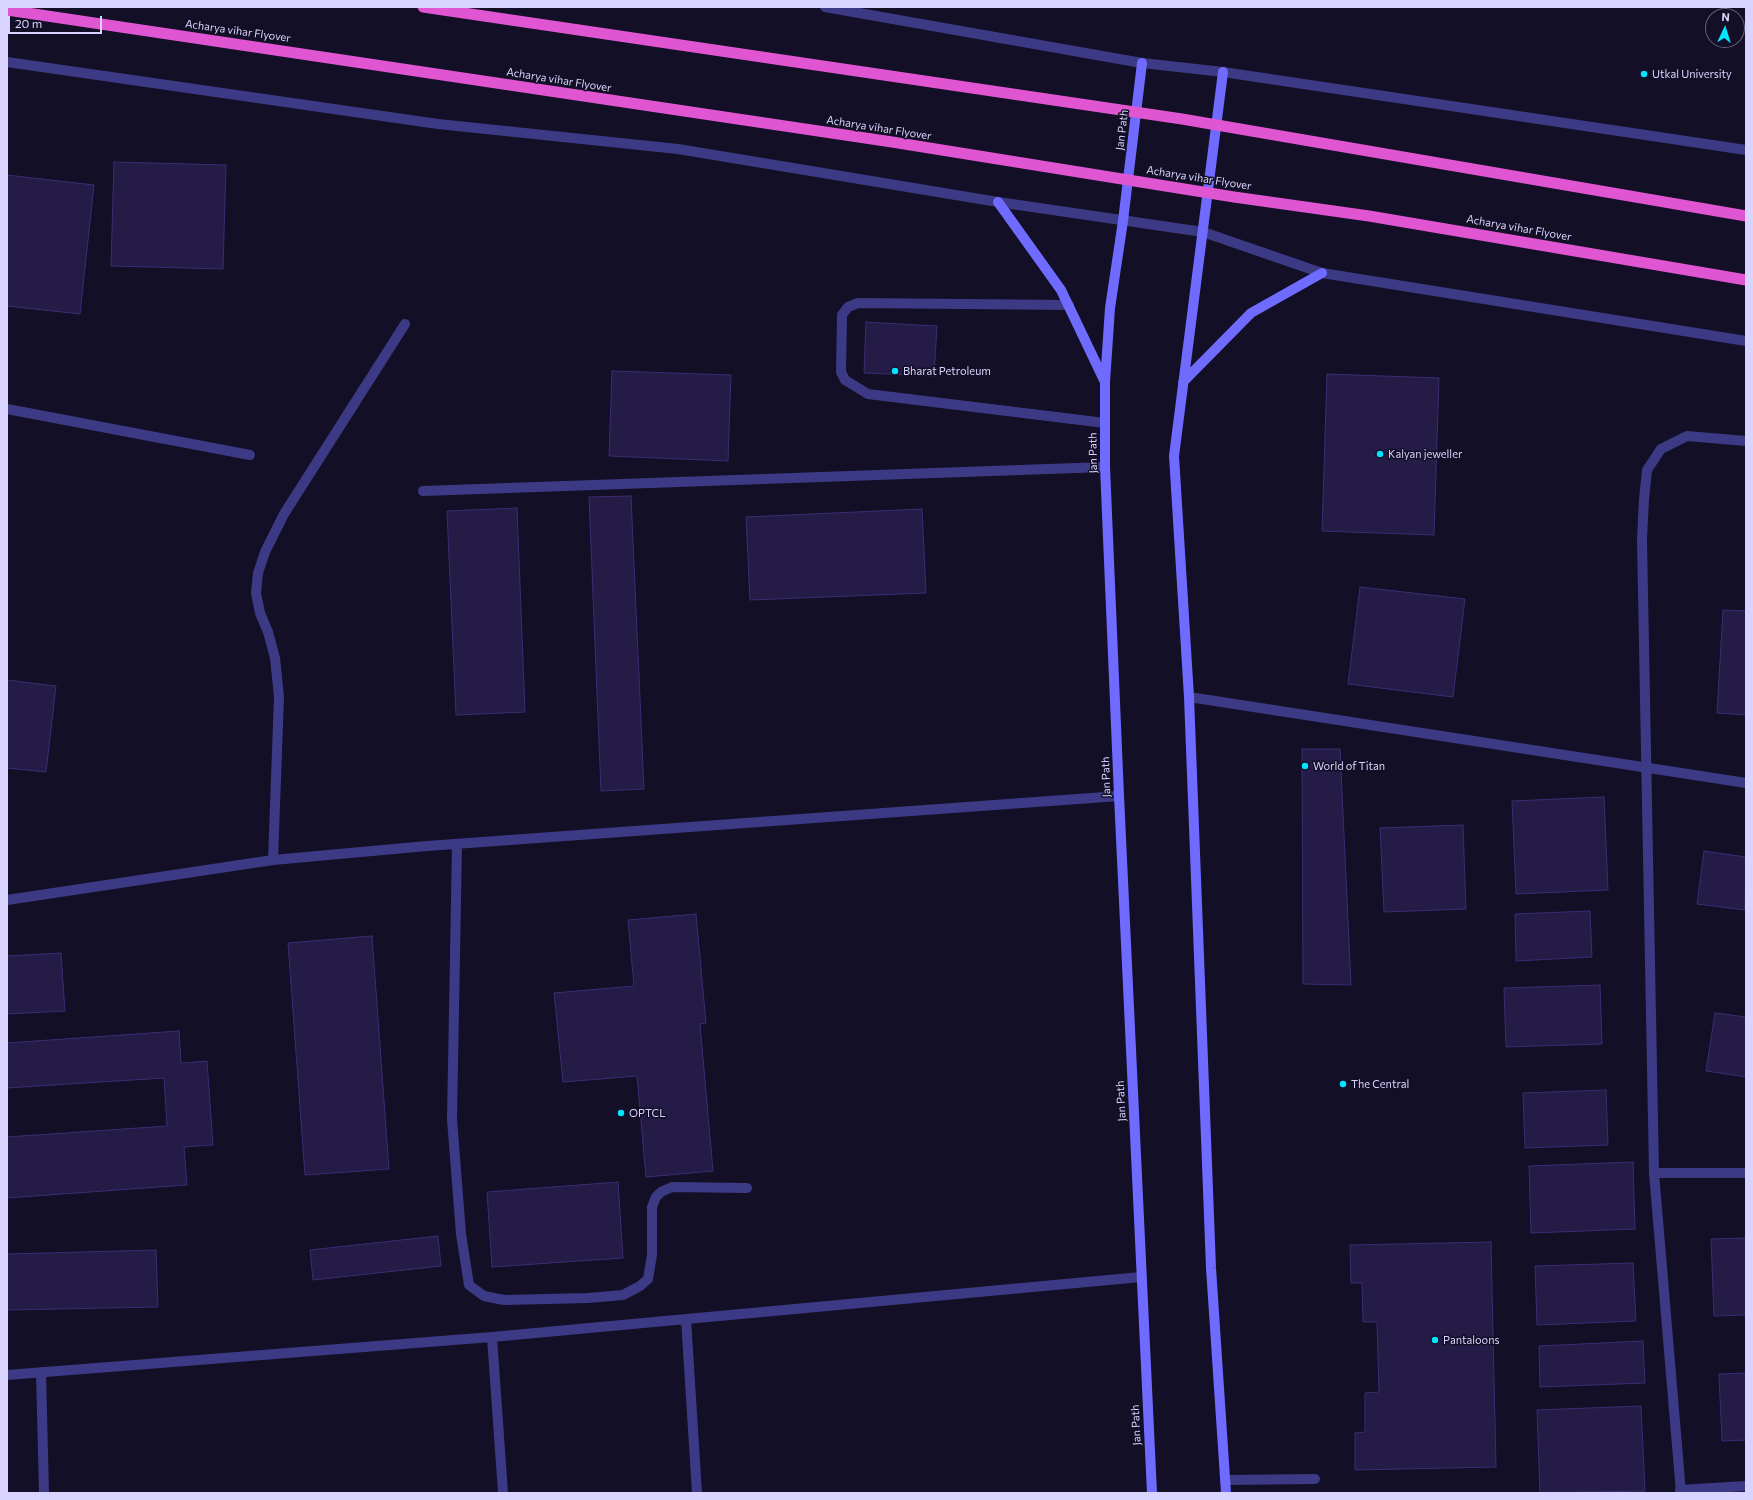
<!DOCTYPE html>
<style>
body{margin:0}
#map{position:relative;width:1753px;height:1500px;overflow:hidden;background:#130f26;font-family:Commissioner,sans-serif}
canvas{display:block}
.frame{position:absolute;inset:0;border:8px solid #d9d4ff;pointer-events:none}
.north{position:absolute;left:1705px;top:8px;width:40px;height:40px;box-sizing:border-box;background:#130f26;border:1px solid #625e7d;border-radius:50%;rotate:4deg;font-size:11px;font-weight:700;line-height:16px;text-align:center;color:#d9d4ff}
.north::after{content:'';display:block;margin:auto;width:14px;height:18px;background:#00e5ff;clip-path:polygon(50% 0,100% 100%,50% 72%,0 100%)}
.scale{position:absolute;left:8px;top:16px;width:94px;height:18px;box-sizing:border-box;border:2px solid #d9d4ff;border-top:0;padding-left:5px;font-size:12px;line-height:14px;white-space:nowrap;color:#d9d4ff;-webkit-text-stroke:3px #130f26;paint-order:stroke}
</style>
<div id="map">
<canvas width="1753" height="1500"></canvas>
<div class="frame"></div>
<div class="north">N</div>
<div class="scale">20 m</div>
</div>
<script>
const ctx = document.querySelector('canvas').getContext('2d');
ctx.lineJoin = 'round';
function fillPath(path, color) { ctx.fillStyle = color; ctx.fill(path, 'evenodd'); }
const shape = rows => new Path2D(rows.map(r => 'M' + r).join(''));
function stroke(path, color, width, dash) { ctx.strokeStyle = color; ctx.lineWidth = width; ctx.lineCap = dash ? 'butt' : 'round'; ctx.setLineDash(dash || []); ctx.stroke(path); }
function label(font, color, halo, rows, align = 'center') {
  ctx.font = font + ' Commissioner,sans-serif'; ctx.lineWidth = 3; ctx.setLineDash([]); ctx.textBaseline = 'middle'; ctx.strokeStyle = halo; ctx.fillStyle = color; for (const [text, x, y, turn = 0] of rows) {
    ctx.save(); ctx.translate(x, y); ctx.rotate((+turn || 0) * Math.PI / 180); ctx.textAlign = isNaN(turn) ? turn : align; if (halo) ctx.strokeText(text, 0, 0); ctx.fillText(text, 0, 0); ctx.restore();
  }
}
const building = shape([
 [114,162,226,165,223,269,111,266,114,162],
 [7,175,94,185,80,314,7,306,7,175],
 [866,322,937,326,934,376,864,373,866,322],
 [612,371,731,375,728,461,609,456,612,371],
 [1327,374,1439,378,1434,535,1322,531,1327,374],
 [631,496,644,789,601,791,589,497,631,496],
 [517,508,525,712,456,715,447,511,517,508],
 [922,509,926,593,750,600,746,517,922,509],
 [1360,587,1465,599,1453,697,1348,684,1360,587],
 [1723,610,1746,611,1746,715,1717,713,1723,610],
 [7,680,56,686,46,772,7,768,7,680],
 [1302,749,1340,749,1351,985,1303,984,1302,749],
 [1604,797,1608,890,1516,894,1512,801,1604,797],
 [1463,825,1466,909,1384,912,1380,828,1463,825],
 [1704,851,1746,857,1745,910,1697,904,1704,851],
 [1590,911,1592,957,1516,961,1515,914,1590,911],
 [696,914,706,1023,700,1024,713,1171,646,1177,637,1076,563,1082,554,993,634,986,628,920,696,914],
 [372,936,389,1169,305,1175,288,943,372,936],
 [61,953,65,1011,7,1014,7,956,61,953],
 [1600,985,1602,1044,1506,1047,1504,988,1600,985],
 [1715,1013,1746,1017,1746,1077,1706,1071,1715,1013],
 [179,1031,181,1063,207,1061,213,1145,184,1147,187,1185,7,1198,7,1137,167,1126,164,1078,7,1088,7,1043,179,1031],
 [1606,1090,1608,1145,1525,1148,1523,1093,1606,1090],
 [1633,1162,1635,1229,1531,1233,1529,1166,1633,1162],
 [618,1182,623,1258,492,1267,487,1192,618,1182],
 [438,1236,441,1266,313,1280,310,1250,438,1236],
 [1746,1238,1746,1315,1714,1316,1711,1239,1746,1238],
 [1491,1242,1496,1467,1355,1470,1355,1433,1365,1432,1365,1393,1379,1392,1377,1322,1363,1322,1362,1283,1351,1283,1350,1245,1491,1242],
 [156,1250,158,1307,7,1310,7,1254,156,1250],
 [1633,1263,1636,1321,1537,1325,1535,1266,1633,1263],
 [1643,1341,1645,1383,1540,1387,1539,1346,1643,1341],
 [1746,1373,1746,1440,1722,1441,1719,1374,1746,1373],
 [1641,1406,1645,1491,1540,1493,1537,1410,1641,1406]
]);
fillPath(building, '#241b47');
stroke(building, '#3b2d73', 1);
stroke(shape([
 [1069,305,858,303,848,307,842,315,841,372,845,380,868,394,1105,423],
 [1225,1480,1315,1479]
]), '#3d3a85', 10);
stroke(shape([
 [7,409,250,455],
 [423,491,1105,467],
 [1189,697,1746,783],
 [457,844,452,1119,461,1234,469,1285,484,1296,504,1300,588,1298,623,1295,640,1286,648,1279,652,1255,652,1207,656,1197,661,1192,672,1187,747,1188],
 [273,860,279,697,275,658,268,632,260,613,256,593,258,573,265,552,284,514,405,324],
 [7,900,273,860,427,846,1119,796],
 [1654,1173,1746,1173],
 [686,1319,697,1493],
 [492,1337,503,1493],
 [41,1372,44,1493],
 [7,1375,492,1337,1141,1277],
 [1680,1490,1746,1486],
 [1681,1493,1654,1173,1642,540,1644,499,1647,470,1661,449,1687,436,1746,441]
]), '#3d3a85', 10);
stroke(shape([
 [825,7,1142,63,1223,72,1746,150],
 [7,62,438,124,678,149,998,202,1203,232,1322,273,1746,341]
]), '#3d3a85', 10);
stroke(shape([
 [1142,63,1123,221,1110,308,1105,382,1105,467,1119,796,1152,1493],
 [1223,72,1174,456,1189,697,1211,1268,1226,1493],
 [998,202,1061,290,1104,380],
 [1183,382,1251,313,1322,273]
]), '#6f6bff', 10);
stroke(shape([
 [423,7,1182,119,1746,216],
 [7,10,892,142,1234,197,1369,216,1746,280]
]), '#e055d1', 11);
for (const [x, y, r, color] of [
 [1644,74,4,"#00e5ff"],
 [895,371,4,"#00e5ff"],
 [1380,454,4,"#00e5ff"],
 [1305,766,4,"#00e5ff"],
 [1343,1084,4,"#00e5ff"],
 [621,1113,4,"#00e5ff"],
 [1435,1340,4,"#00e5ff"]
]) { const dot = new Path2D(); dot.arc(x, y, r, 0, 2 * Math.PI); ctx.fillStyle = color; ctx.fill(dot); stroke(dot, '#130f26', 1.5); }
label('11px', '#d9d4ff', '#130f26', [
 ["Acharya vihar Flyover",238,31,8],
 ["Acharya vihar Flyover",559,80,9],
 ["Acharya vihar Flyover",879,128,9],
 ["Jan Path",1122,130,-83],
 ["Acharya vihar Flyover",1199,178,9],
 ["Acharya vihar Flyover",1519,228,10],
 ["Jan Path",1093,453,-91],
 ["Jan Path",1106,777,-92],
 ["Jan Path",1121,1101,-93],
 ["Jan Path",1136,1425,-93]
]);
label('11px', '#d9d4ff', '#130f26', [
 ["Utkal University",1652,74],
 ["Bharat Petroleum",903,371],
 ["Kalyan jeweller",1388,454],
 ["World of Titan",1313,766],
 ["The Central",1351,1084],
 ["OPTCL",629,1113],
 ["Pantaloons",1443,1340]
], 'left');
</script>
